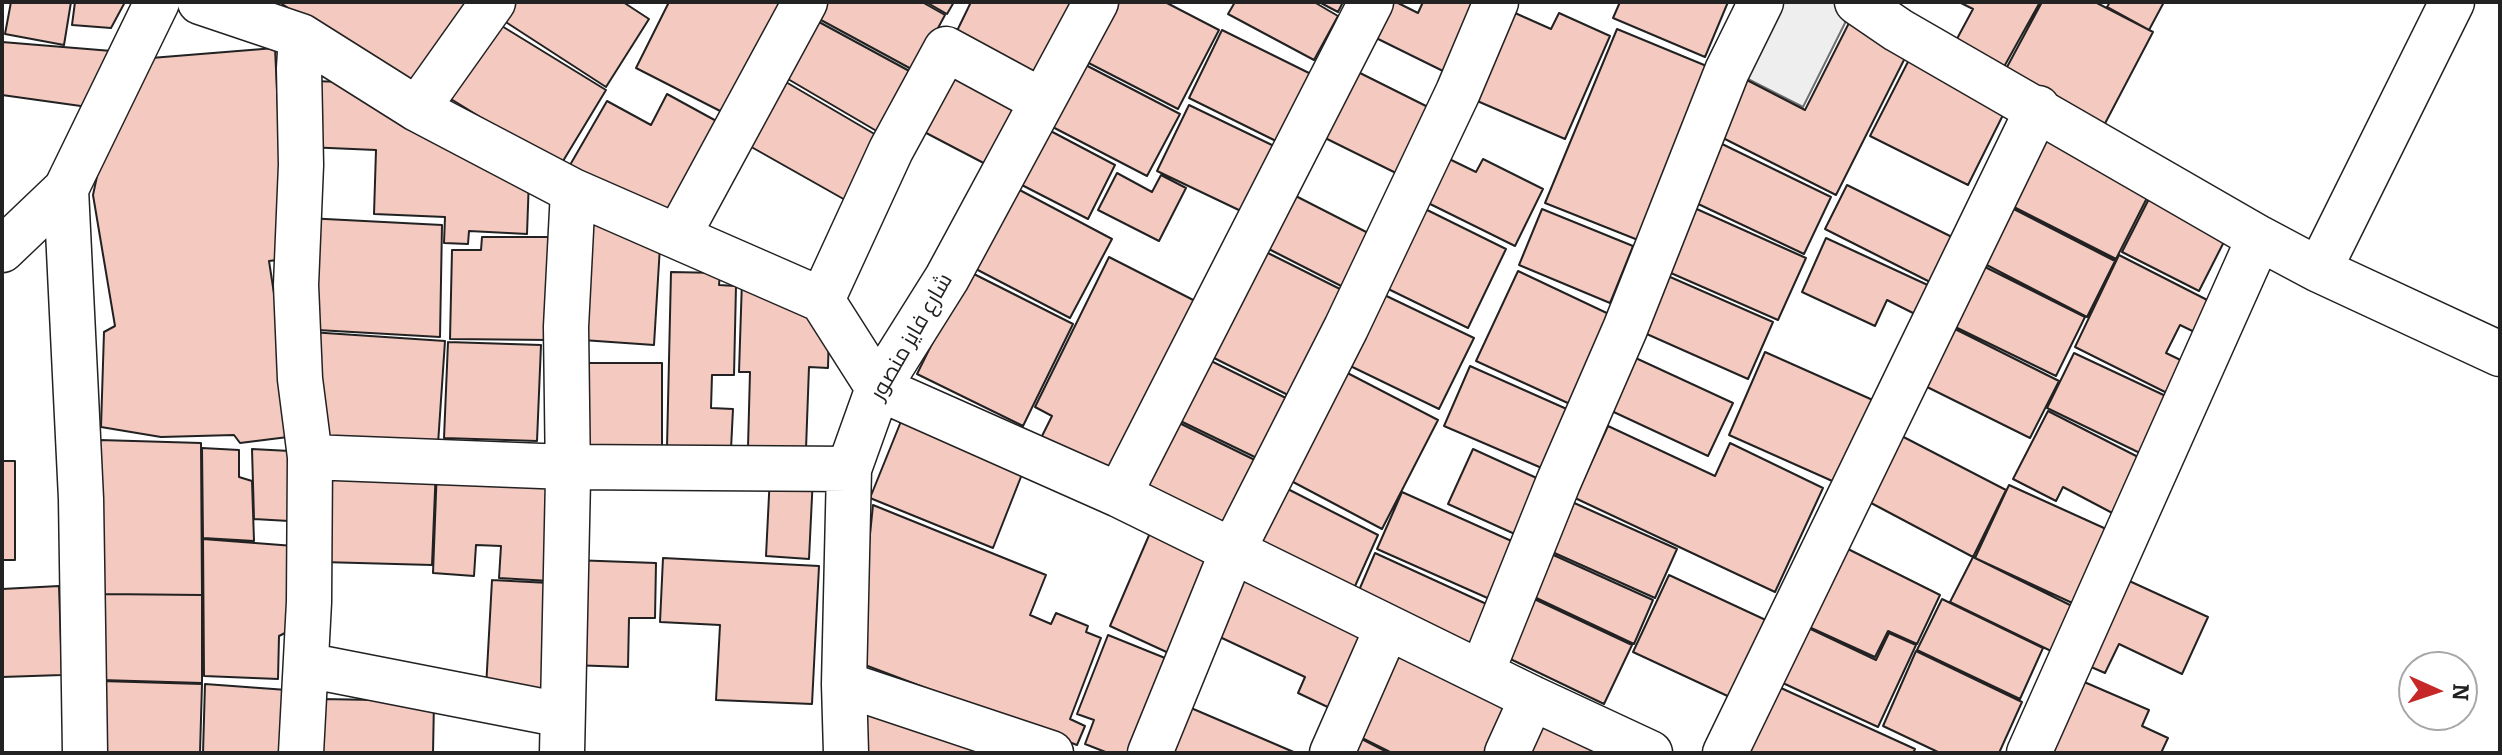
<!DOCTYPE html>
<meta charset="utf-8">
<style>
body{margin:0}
#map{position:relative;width:2502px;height:755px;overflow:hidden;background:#fff;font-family:Bitter,serif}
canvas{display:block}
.frame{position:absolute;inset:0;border:4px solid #222;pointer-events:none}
.north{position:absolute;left:2398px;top:651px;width:80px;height:80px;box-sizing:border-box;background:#fff;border:2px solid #a7a7a7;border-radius:50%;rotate:93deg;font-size:22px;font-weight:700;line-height:32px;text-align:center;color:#222}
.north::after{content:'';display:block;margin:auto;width:28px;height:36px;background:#c62828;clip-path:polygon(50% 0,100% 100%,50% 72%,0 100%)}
</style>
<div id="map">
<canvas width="2502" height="755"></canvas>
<div class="frame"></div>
<div class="north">N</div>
</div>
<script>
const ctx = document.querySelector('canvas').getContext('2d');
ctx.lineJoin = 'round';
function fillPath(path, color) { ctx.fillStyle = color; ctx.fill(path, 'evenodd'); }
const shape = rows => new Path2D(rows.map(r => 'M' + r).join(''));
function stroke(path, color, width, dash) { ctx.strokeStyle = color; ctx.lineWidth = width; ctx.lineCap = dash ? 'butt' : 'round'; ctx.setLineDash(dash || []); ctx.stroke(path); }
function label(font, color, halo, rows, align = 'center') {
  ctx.font = font + ' Bitter,Cairo,serif'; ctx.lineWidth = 6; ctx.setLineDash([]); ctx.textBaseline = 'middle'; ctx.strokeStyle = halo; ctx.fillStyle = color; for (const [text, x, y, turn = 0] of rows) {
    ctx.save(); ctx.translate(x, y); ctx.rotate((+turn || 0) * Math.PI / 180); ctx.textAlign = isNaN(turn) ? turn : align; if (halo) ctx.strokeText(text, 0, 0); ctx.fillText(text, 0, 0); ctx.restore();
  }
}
const green = shape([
 [1776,2,1837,2,1852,9,1803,107,1740,75,1776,2]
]);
fillPath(green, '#eee');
stroke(green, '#6f6f6f', 2);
const building = shape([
 [11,2,71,2,64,45,5,34,11,2],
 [75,2,125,2,111,28,72,25,75,2],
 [279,2,473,2,418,93,279,2],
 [507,2,623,2,649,19,606,87,498,17,507,2],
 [669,2,783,2,726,114,636,68,669,2],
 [814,2,922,2,945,15,915,71,808,13,814,2],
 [926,2,954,2,947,14,926,2],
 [971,2,1075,2,1038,78,954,37,971,2],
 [1104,2,1165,2,1219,30,1178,109,1077,57,1104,2],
 [1235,2,1314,2,1338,16,1314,60,1228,14,1235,2],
 [1319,2,1343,2,1338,12,1319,2],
 [1385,2,1396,2,1418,13,1423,2,1483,2,1447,73,1368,34,1385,2],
 [1620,2,1728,2,1705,57,1613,18,1620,2],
 [1959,2,2040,2,2000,74,1952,48,1973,9,1959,2],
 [2042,2,2095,2,2153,32,2100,133,2000,80,2042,2],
 [2110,2,2164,2,2149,30,2107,7,2110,2],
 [1506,9,1551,29,1559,13,1610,36,1565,139,1468,97,1506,9],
 [1853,15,1912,44,1836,195,1715,134,1743,78,1805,110,1853,15],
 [808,16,913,73,880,133,776,72,808,16],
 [492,20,606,90,560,166,446,96,492,20],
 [1617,29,1709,67,1638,240,1545,203,1617,29],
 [1222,30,1311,74,1278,142,1189,98,1222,30],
 [2,42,124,52,95,108,2,95,2,42],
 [275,48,285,259,269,261,296,436,240,443,234,435,161,437,101,427,104,332,115,326,93,195,103,148,151,58,275,48],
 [1913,52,2010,101,1968,185,1870,136,1913,52],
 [942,60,1031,106,997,170,909,124,942,60],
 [1076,60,1180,114,1147,176,1043,122,1076,60],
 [1352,69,1434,110,1402,176,1319,135,1352,69],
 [774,75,883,139,847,201,739,140,774,75],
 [309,81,348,82,529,178,527,234,469,231,468,244,444,243,445,217,374,214,376,150,306,147,309,81],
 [667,94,720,123,670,217,570,165,607,101,651,125,667,94],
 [1189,105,1274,146,1243,212,1157,171,1189,105],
 [1043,127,1115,165,1088,219,1016,182,1043,127],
 [2039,132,2152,188,2116,259,2004,202,2039,132],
 [1720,143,1831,197,1804,254,1694,202,1720,143],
 [1441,155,1476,172,1483,159,1543,189,1515,246,1420,199,1441,155],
 [1117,173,1152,192,1161,175,1186,188,1159,241,1098,210,1117,173],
 [1847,185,1952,237,1930,282,1825,229,1847,185],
 [1014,187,1112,239,1070,318,972,267,1014,187],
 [2154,189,2231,228,2199,291,2122,252,2154,189],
 [1284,190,1376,237,1349,290,1257,243,1284,190],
 [1415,204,1506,249,1468,328,1376,283,1415,204],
 [2006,205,2115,261,2087,317,1977,260,2006,205],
 [1690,206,1806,258,1778,320,1664,270,1690,206],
 [1542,209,1633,246,1610,303,1519,265,1542,209],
 [576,216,660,246,654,345,568,339,576,216],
 [306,218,442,225,440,337,300,329,306,218],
 [482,237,550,237,548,340,450,339,452,250,481,250,482,237],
 [1826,238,1932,287,1919,316,1887,300,1875,326,1802,292,1826,238],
 [1254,246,1348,293,1296,399,1202,352,1254,246],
 [2119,255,2223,308,2207,338,2180,325,2166,353,2193,366,2177,398,2075,347,2119,255],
 [1109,257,1205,306,1120,474,1036,448,1052,416,1035,407,1109,257],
 [1975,262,2085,317,2056,376,1945,322,1975,262],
 [968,271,1073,324,1023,426,917,374,968,271],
 [1518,271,1611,315,1570,404,1476,361,1518,271],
 [671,272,720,273,719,285,736,286,734,375,712,375,711,408,733,409,731,449,667,447,671,272],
 [1661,273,1773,322,1748,379,1640,331,1661,273],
 [742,280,829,330,828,368,809,367,806,449,748,447,750,372,739,372,742,280],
 [1374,290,1474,338,1439,409,1340,361,1374,290],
 [1943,323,2059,381,2030,438,1915,381,1943,323],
 [310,332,445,341,438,444,317,437,310,332],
 [448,342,541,345,537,441,444,438,448,342],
 [1765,352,1875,401,1839,484,1729,435,1765,352],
 [2074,353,2170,398,2144,455,2047,408,2074,353],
 [1197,354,1292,401,1263,461,1168,415,1197,354],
 [1627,354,1733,403,1708,456,1603,407,1627,354],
 [583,363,662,363,662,454,581,454,583,363],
 [1334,366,1438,420,1382,529,1278,474,1334,366],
 [1470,366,1569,410,1544,469,1444,426,1470,366],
 [906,409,1028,459,993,548,870,498,906,409],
 [2048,411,2146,461,2118,516,2063,487,2056,501,2013,479,2048,411],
 [1167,417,1261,463,1228,531,1133,485,1167,417],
 [1608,426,1715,476,1730,443,1823,488,1775,592,1575,498,1608,426],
 [1890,430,2006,490,1973,557,1856,495,1890,430],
 [100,440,201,443,202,595,102,594,100,440],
 [202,448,239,450,239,477,252,481,254,541,203,538,202,448],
 [252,449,290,451,289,521,254,519,252,449],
 [1473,449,1541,480,1517,535,1448,504,1473,449],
 [2,461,15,461,15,560,2,560,2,461],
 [324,463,436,466,432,565,322,562,324,463],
 [437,467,554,472,550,581,499,578,501,546,476,545,474,576,433,573,437,467],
 [770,475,813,476,809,559,766,556,770,475],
 [1274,482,1378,535,1351,595,1244,542,1274,482],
 [2009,485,2115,533,2081,607,1975,558,2009,485],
 [1402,492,1516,543,1492,600,1377,549,1402,492],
 [1572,502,1677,549,1655,598,1550,551,1572,502],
 [873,505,1046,575,1030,615,1051,624,1056,613,1088,626,1086,632,1101,638,1070,719,1085,726,1077,745,857,662,873,505],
 [1153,526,1217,553,1173,655,1110,626,1153,526],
 [203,539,294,546,293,629,279,636,278,679,204,676,203,539],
 [1836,543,1940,595,1917,644,1888,631,1875,657,1798,622,1836,543],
 [1375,553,1493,607,1471,656,1354,602,1375,553],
 [1549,553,1653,600,1634,644,1530,595,1549,553],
 [1973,557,2072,606,2051,651,1950,602,1973,557],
 [663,558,819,566,812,704,716,700,720,625,660,622,663,558],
 [572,560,656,563,655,618,629,618,628,667,570,665,572,560],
 [1235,566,1371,629,1334,710,1298,693,1305,677,1207,631,1235,566],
 [2114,574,2208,617,2182,674,2119,644,2105,673,2075,660,2114,574],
 [1669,575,1770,622,1734,699,1633,652,1669,575],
 [492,580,549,583,542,691,486,688,492,580],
 [59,586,62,675,2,677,2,589,59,586],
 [102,594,202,595,202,683,101,680,102,594],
 [1530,597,1632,645,1604,704,1502,655,1530,597],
 [1942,599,2043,648,2020,699,1917,650,1942,599],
 [1798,623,1876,660,1889,633,1916,645,1878,727,1772,678,1798,623],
 [1108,635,1170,660,1134,753,1108,753,1085,744,1094,720,1077,714,1108,635],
 [1392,636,1517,697,1495,753,1392,753,1352,733,1392,636],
 [1916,651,2022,702,1999,753,1940,753,1883,726,1916,651],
 [2075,678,2149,710,2142,726,2168,738,2161,753,2056,753,2045,748,2075,678],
 [101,681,202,684,200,753,101,753,101,681],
 [1770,683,1915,749,1913,753,1736,753,1770,683],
 [205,684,287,690,284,753,203,753,205,684],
 [864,697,993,753,864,753,864,697],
 [321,699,434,701,433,753,320,753,321,699],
 [1184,705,1296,753,1164,753,1184,705],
 [1538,709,1607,753,1520,753,1538,709],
 [1352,734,1389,753,1344,753,1352,734]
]);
fillPath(building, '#f3c9c0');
stroke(building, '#222', 2);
const minor = shape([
 [200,2,301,36,417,109,573,191,822,300,878,388,1119,495,1532,698,1650,753],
 [1857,2,1898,30,2259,238,2319,270,2500,354],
 [417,109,493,2],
 [66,189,81,499,85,753],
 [678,236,805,2],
 [2,250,66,189,157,2],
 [2319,270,2452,2],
 [822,300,891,150,946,49,1042,101],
 [310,457,567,467,849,469],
 [1119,495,1371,2],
 [306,665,562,715],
 [1482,672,1558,483,1625,329,1727,71,1761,2],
 [844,684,1051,753],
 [301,753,309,602,310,457,300,379,296,285,301,165,299,68,301,36],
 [562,753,568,479,566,327,573,191],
 [846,753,844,684,849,469,878,388,947,278,1096,2],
 [1150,753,1232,552,1346,328,1458,92,1496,2],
 [1332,753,1387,628],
 [1507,753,1532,698],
 [1725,753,2038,108],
 [2029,753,2259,238]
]);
stroke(minor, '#222', 47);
stroke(minor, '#fff', 44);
label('22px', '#222', '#fff', [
 ["شارع فايز منصور",912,337,-60]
]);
</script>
